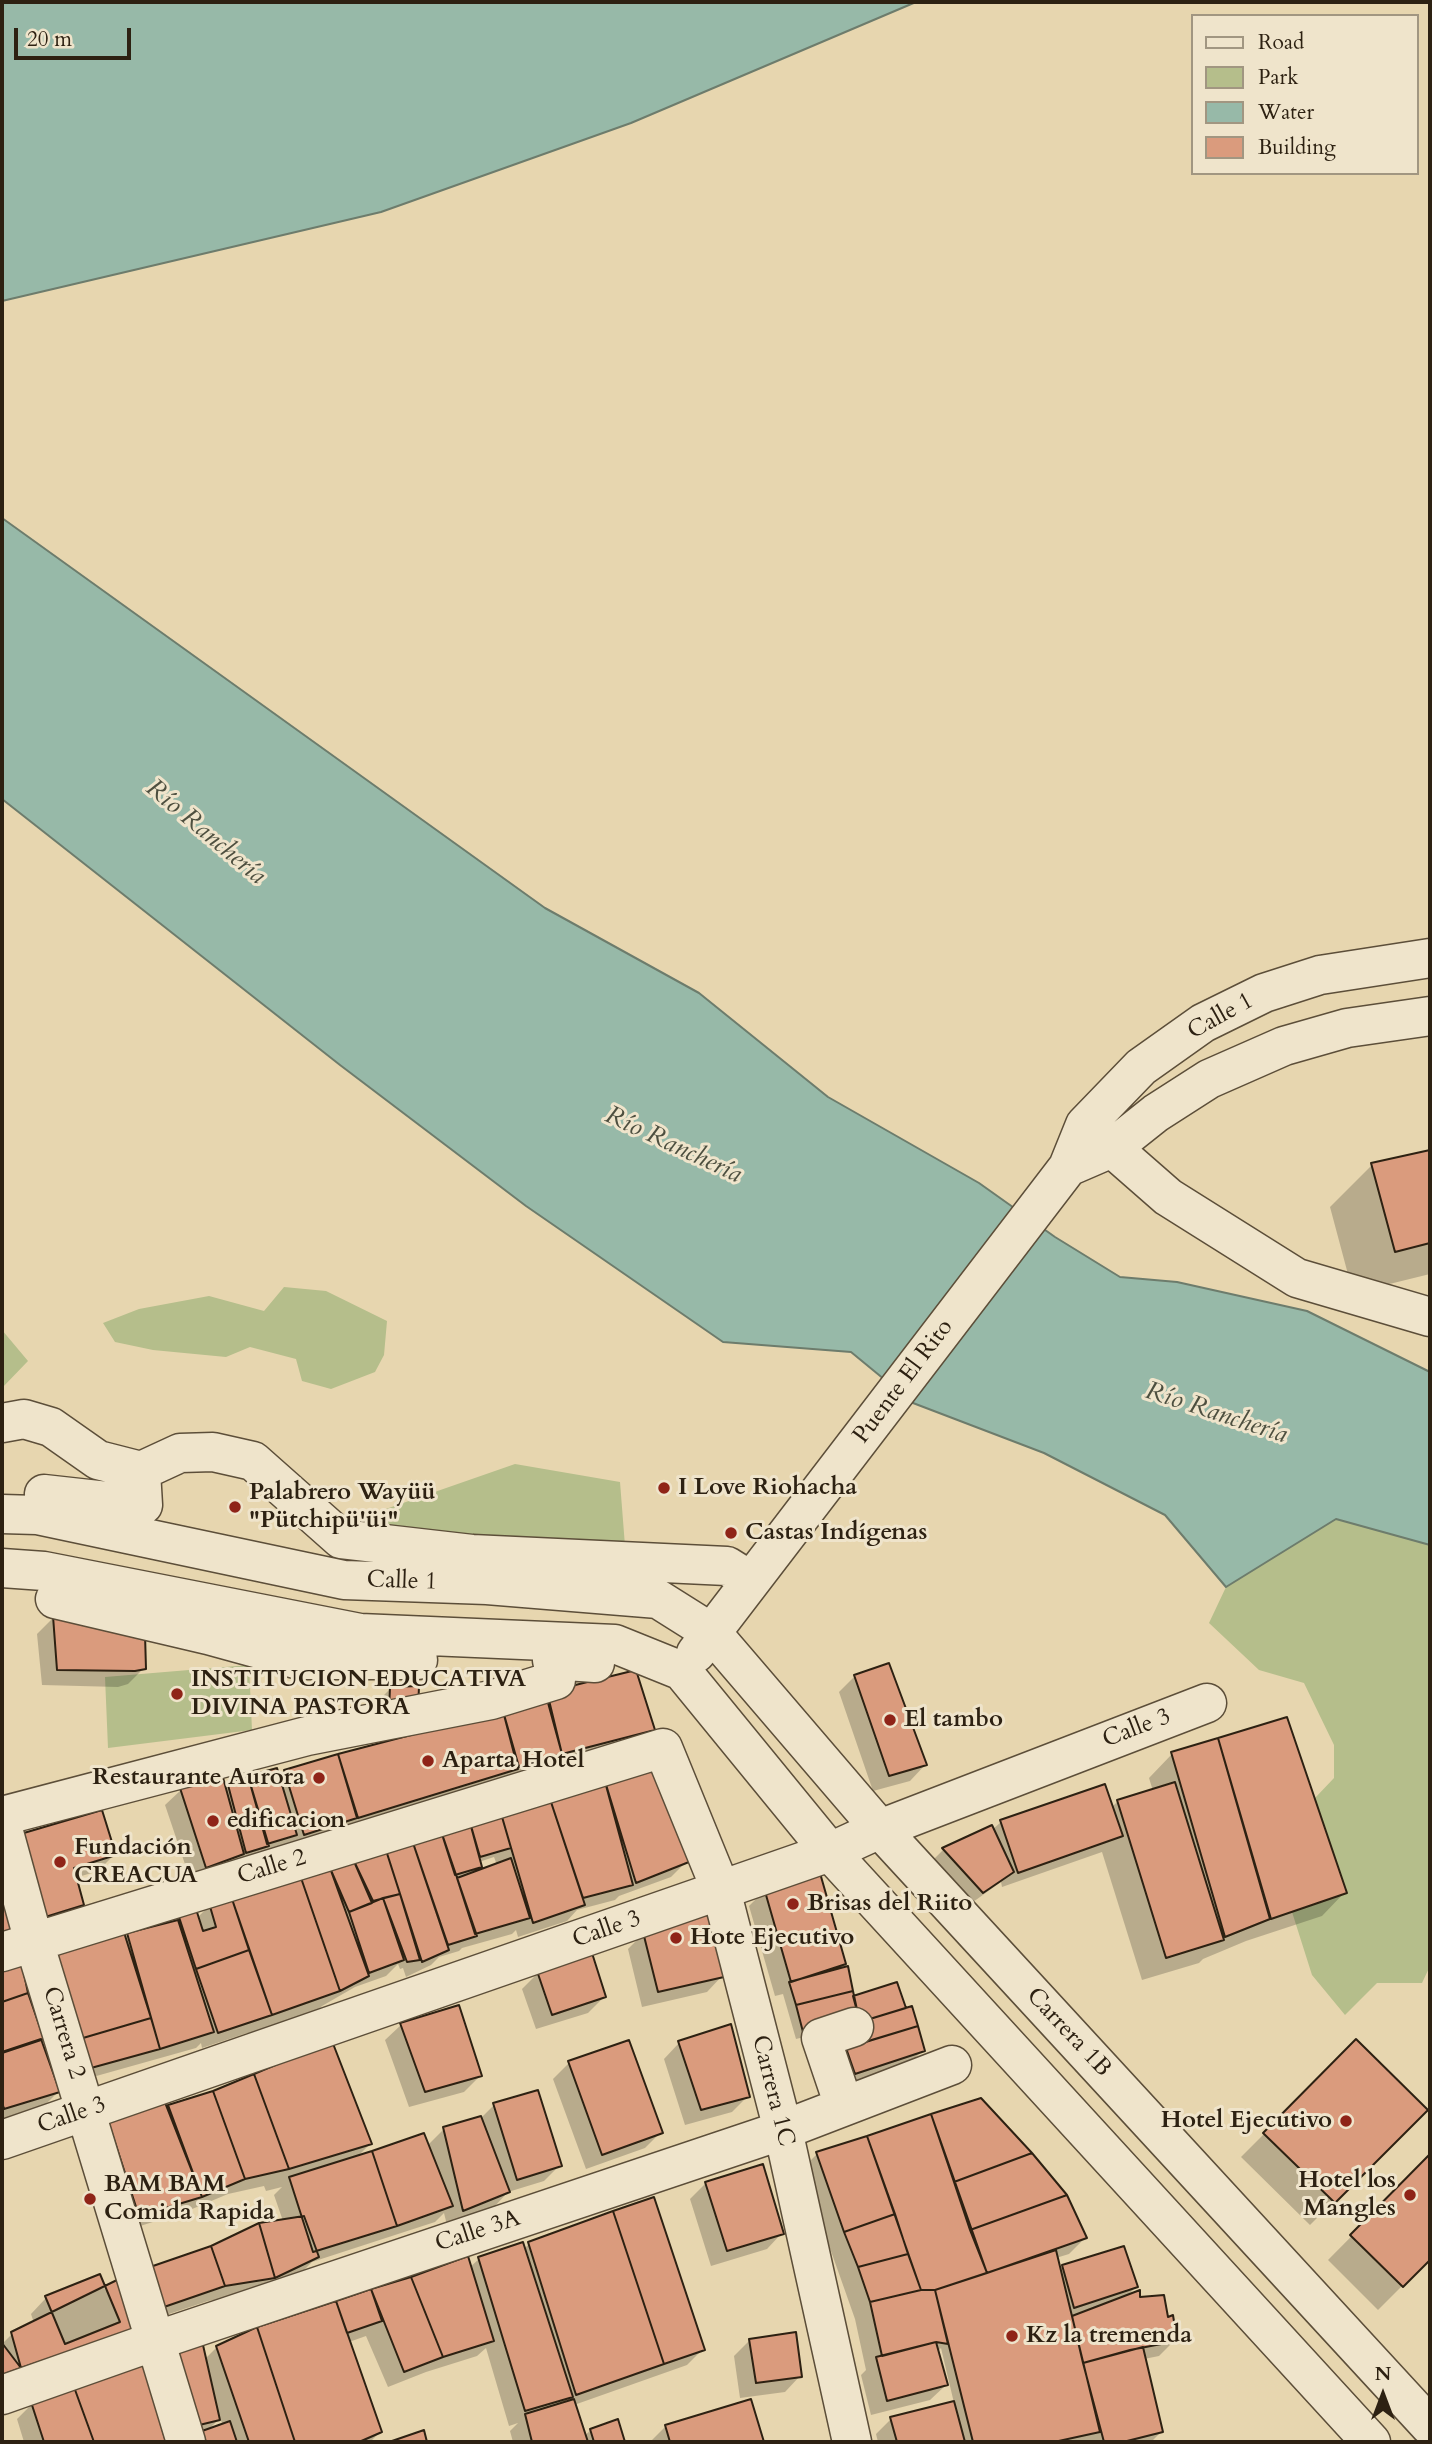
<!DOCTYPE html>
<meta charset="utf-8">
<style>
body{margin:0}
#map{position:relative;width:1432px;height:2444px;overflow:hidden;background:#e7d6af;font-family:Cardo,serif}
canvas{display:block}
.frame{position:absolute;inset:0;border:4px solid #2d2112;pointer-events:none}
.legend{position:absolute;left:1191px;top:14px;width:228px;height:161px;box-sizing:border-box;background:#efe4cb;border:2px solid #a19681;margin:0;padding:9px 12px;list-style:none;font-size:21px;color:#2d2112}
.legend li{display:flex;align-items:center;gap:14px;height:35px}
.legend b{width:35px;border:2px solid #a19681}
.north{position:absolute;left:1348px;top:2360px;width:70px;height:70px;-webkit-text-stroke:5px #efe4cb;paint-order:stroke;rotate:0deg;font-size:19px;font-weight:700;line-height:28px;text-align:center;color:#2d2112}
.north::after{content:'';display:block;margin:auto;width:24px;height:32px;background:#2d2112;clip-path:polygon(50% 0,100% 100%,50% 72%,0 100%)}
.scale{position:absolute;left:14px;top:28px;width:117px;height:32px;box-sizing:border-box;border:4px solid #2d2112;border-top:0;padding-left:9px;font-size:21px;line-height:24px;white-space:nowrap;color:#2d2112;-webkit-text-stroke:5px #efe4cb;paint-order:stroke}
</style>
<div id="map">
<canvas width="1432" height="2444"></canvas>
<div class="frame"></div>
<ul class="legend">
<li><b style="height:9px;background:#efe4cb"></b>Road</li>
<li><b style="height:19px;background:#b5be8b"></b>Park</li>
<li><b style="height:19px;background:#97b9a8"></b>Water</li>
<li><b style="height:19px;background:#da9b7d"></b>Building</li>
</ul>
<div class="north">N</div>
<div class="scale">20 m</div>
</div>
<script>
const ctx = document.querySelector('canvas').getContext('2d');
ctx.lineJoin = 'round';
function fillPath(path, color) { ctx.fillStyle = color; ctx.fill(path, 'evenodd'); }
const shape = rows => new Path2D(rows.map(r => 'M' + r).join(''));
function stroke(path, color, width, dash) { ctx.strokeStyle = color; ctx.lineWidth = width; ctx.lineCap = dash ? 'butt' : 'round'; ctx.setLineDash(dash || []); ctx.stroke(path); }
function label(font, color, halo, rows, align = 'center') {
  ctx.font = font + ' Cardo,serif'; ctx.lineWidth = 6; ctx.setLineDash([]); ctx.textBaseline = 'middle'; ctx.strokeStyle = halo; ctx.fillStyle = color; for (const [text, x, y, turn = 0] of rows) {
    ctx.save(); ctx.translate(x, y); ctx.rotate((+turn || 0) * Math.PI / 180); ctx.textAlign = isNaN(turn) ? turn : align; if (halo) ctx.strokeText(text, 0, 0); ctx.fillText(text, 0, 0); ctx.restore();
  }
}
fillPath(shape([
 [284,1287,326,1291,387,1321,384,1355,375,1372,331,1389,302,1381,296,1359,250,1347,226,1357,153,1350,115,1342,103,1323,139,1309,209,1296,264,1311],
 [2,1330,28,1361,2,1388],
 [515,1464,620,1482,625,1546,385,1539,383,1510],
 [1336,1519,1430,1545,1430,1966,1422,1983,1377,1983,1345,2015,1312,1975,1292,1912,1347,1893,1315,1798,1334,1778,1334,1745,1304,1683,1259,1670,1209,1623,1226,1587],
 [249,1665,252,1730,108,1748,105,1677]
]), '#b5be8b');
const water = shape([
 [2,2,916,2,631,123,381,212,2,301,2,2],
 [2,518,545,908,699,993,828,1097,979,1183,1055,1237,1120,1277,1177,1282,1307,1311,1430,1372,1430,1545,1336,1519,1226,1587,1165,1515,1044,1453,913,1403,851,1352,723,1342,526,1206,340,1065,2,799,2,518]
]);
fillPath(water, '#97b9a8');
stroke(water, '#6d7c6c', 2);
fillPath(shape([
 [1430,1151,1430,1274,1353,1293,1330,1207,1372,1165],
 [53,1618,144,1668,128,1684,118,1687,42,1685,37,1634],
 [855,1676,925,1765,910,1781,873,1791,839,1692],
 [390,1689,417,1712,382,1718,383,1696],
 [548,1693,653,1729,638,1745,288,1849,286,1844,279,1851,239,1860,238,1858,226,1869,191,1882,165,1805,181,1790,225,1790,229,1786,279,1778,285,1771,338,1755,504,1713],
 [1286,1720,1345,1892,1322,1916,1246,1941,1203,1959,1199,1963,1142,1980,1102,1852,1002,1887,1001,1882,966,1907,928,1865,943,1850,991,1827,992,1830,1001,1822,1104,1786,1111,1808,1117,1802,1153,1791,1149,1778,1172,1754],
 [657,1764,687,1861,671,1877,619,1896,615,1900,577,1910,567,1921,518,1937,516,1930,512,1934,462,1948,459,1951,439,1957,431,1965,406,1977,403,1968,400,1969,398,1964,386,1976,355,1987,322,2006,314,2014,249,2038,247,2033,202,2048,201,2043,196,2048,75,2082,124,1938,127,1935,171,1924,179,1915,197,1918,210,1905],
 [494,1857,497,1865,472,1874,480,1867,479,1862],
 [2,1853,114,1855,98,1871,75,1878,82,1905,67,1921,26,1932],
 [765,1890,844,1963,836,1971,851,1998,905,2010,911,2008,923,2050,907,2066,839,2088,832,2066,847,2050,852,2025,796,2039,783,1994,775,1996,749,1906],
 [644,1933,722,1976,707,1992,642,2007,628,1949],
 [21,1966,39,2040,58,2092,42,2108,2,2121,2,1973],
 [538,1973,604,1997,588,2013,536,2029,522,1989],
 [401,2025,480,2076,464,2092,409,2107,385,2040],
 [1356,2042,1425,2110,1310,2225,1241,2157],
 [679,2043,748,2096,732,2112,685,2125,664,2059],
 [569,2063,661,2132,645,2148,586,2169,553,2079],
 [255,2075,370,2144,357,2157,427,2146,444,2129,482,2117,494,2105,560,2165,544,2181,508,2192,493,2208,447,2225,444,2213,435,2222,312,2262,302,2272,257,2293,208,2301,148,2321,135,2284,283,2221,274,2195,282,2187,266,2191,264,2186,228,2194,185,2212,124,2231,92,2136],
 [817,2154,1085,2238,1069,2254,1056,2258,1059,2270,1063,2266,1136,2287,1125,2298,1138,2299,1167,2319,1175,2340,1159,2356,1144,2359,1161,2432,1151,2442,1085,2442,1084,2440,1075,2442,878,2442,876,2434,891,2419,954,2403,941,2348,937,2352,946,2385,930,2400,871,2415,861,2375,866,2370,855,2319,802,2169],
 [1430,2157,1430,2258,1378,2310,1328,2260],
 [706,2183,782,2233,767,2249,711,2266,690,2199],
 [529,2244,703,2349,687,2365,574,2405,584,2436,591,2430,617,2421,623,2442,513,2442,510,2431,518,2423,509,2426,486,2348,477,2356,426,2372,388,2387,366,2336,349,2342,380,2432,370,2442,193,2442,204,2360,217,2347,258,2328,466,2259,469,2268,479,2259,524,2249],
 [220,2418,223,2426,206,2432],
 [104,2288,134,2328,2,2384,2,2344,12,2334,34,2323,31,2314,46,2298],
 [750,2340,800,2376,785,2392,740,2398,734,2356],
 [141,2365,164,2442,24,2442,17,2419,32,2404],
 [750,2402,762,2442,650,2442,666,2426]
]), '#0003');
const building = shape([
 [1430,1150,1430,1243,1395,1252,1371,1163,1430,1150],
 [53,1616,145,1634,146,1669,135,1671,57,1670,53,1616],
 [889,1663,927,1765,889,1776,854,1675,889,1663],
 [636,1670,655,1730,562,1754,547,1692,636,1670],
 [419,1686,418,1712,389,1711,390,1687,419,1686],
 [547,1699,562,1754,519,1767,503,1711,547,1699],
 [503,1711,518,1769,358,1818,338,1754,503,1711],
 [1287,1717,1347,1893,1271,1919,1218,1738,1287,1717],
 [1218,1738,1270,1919,1225,1937,1171,1752,1218,1738],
 [338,1754,357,1818,304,1835,284,1770,338,1754],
 [658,1762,689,1862,636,1883,604,1778,658,1762],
 [277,1768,297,1835,267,1844,248,1776,277,1768],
 [222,1774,244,1854,206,1868,180,1788,222,1774],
 [248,1776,269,1846,246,1853,228,1785,248,1776],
 [604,1778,633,1885,583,1898,549,1796,604,1778],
 [1175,1782,1224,1940,1166,1958,1117,1800,1175,1782],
 [1105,1784,1123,1836,1018,1873,1000,1820,1105,1784],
 [549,1796,585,1905,533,1923,500,1810,549,1796],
 [102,1810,116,1855,74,1868,84,1905,42,1918,17,1835,102,1810],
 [500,1810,511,1848,480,1857,469,1819,500,1810],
 [469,1819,482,1867,455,1875,440,1828,469,1819],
 [992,1825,1014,1872,983,1893,942,1848,992,1825],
 [440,1828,477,1936,448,1945,411,1837,440,1828],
 [411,1837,449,1950,422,1962,384,1844,411,1837],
 [384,1844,400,1894,373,1901,353,1859,384,1844],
 [511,1858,530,1918,475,1934,457,1878,511,1858],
 [353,1859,372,1903,349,1912,330,1868,353,1859],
 [330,1868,369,1976,340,1991,300,1875,330,1868],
 [820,1873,846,1964,791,1982,764,1888,820,1873],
 [300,1875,340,1991,272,2015,232,1899,300,1875],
 [2,1893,15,1931,2,1936,2,1893],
 [400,1894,420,1960,407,1962,383,1898,400,1894],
 [383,1898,404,1960,369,1973,349,1912,383,1898],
 [232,1899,249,1950,196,1969,178,1914,196,1909,203,1931,216,1927,209,1903,232,1899],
 [707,1905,724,1977,658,1992,643,1932,707,1905],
 [178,1920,214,2032,160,2049,127,1933,178,1920],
 [122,1926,151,2018,83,2038,53,1949,122,1926],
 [249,1950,272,2015,218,2033,196,1969,249,1950],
 [592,1953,606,1997,552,2015,537,1971,592,1953],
 [22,1964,28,1993,2,2002,2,1971,22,1964],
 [848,1966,853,1991,796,2005,789,1982,848,1966],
 [897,1982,906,2008,860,2022,853,1996,897,1982],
 [853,1991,859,2019,803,2032,796,2005,853,1991],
 [28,1993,44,2039,2,2053,2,2002,28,1993],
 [459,2005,482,2076,425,2092,400,2023,459,2005],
 [912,2006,918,2026,865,2042,860,2022,912,2006],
 [151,2018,160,2049,91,2068,83,2038,151,2018],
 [731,2024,750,2097,701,2110,678,2041,731,2024],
 [918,2026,925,2051,855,2074,846,2048,918,2026],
 [41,2039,60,2092,4,2109,2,2102,2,2052,41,2039],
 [1356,2039,1428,2110,1335,2203,1263,2133,1356,2039],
 [629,2040,663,2133,602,2155,568,2061,629,2040],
 [332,2041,372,2144,289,2169,254,2074,332,2041],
 [254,2074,289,2169,245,2179,213,2091,254,2074],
 [538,2090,562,2166,517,2180,493,2103,538,2090],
 [213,2091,245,2179,202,2197,168,2105,213,2091],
 [981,2098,1032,2153,954,2182,931,2114,981,2098],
 [164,2100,202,2197,139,2216,107,2118,164,2100],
 [931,2114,987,2273,935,2290,921,2290,867,2136,931,2114],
 [481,2116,510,2192,463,2211,443,2127,481,2116],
 [424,2133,453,2206,397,2226,372,2151,424,2133],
 [867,2136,895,2214,844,2232,816,2152,867,2136],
 [372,2151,397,2226,313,2252,289,2177,372,2151],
 [1032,2153,1067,2195,970,2230,954,2182,1032,2153],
 [1430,2154,1430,2260,1403,2287,1350,2235,1430,2154],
 [763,2164,784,2234,727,2251,705,2182,763,2164],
 [1067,2195,1087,2238,987,2273,970,2230,1067,2195],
 [654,2197,705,2350,664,2364,613,2211,654,2197],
 [613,2211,664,2364,576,2395,528,2242,613,2211],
 [895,2214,908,2254,858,2267,844,2232,895,2214],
 [304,2216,319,2257,275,2278,259,2223,304,2216],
 [259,2223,275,2278,225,2286,211,2246,259,2223],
 [523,2242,573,2397,525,2411,478,2257,523,2242],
 [211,2246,225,2286,164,2307,150,2267,211,2246],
 [1124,2246,1138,2287,1074,2308,1062,2265,1124,2246],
 [1056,2250,1100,2432,1054,2442,973,2442,935,2290,1056,2250],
 [908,2254,921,2290,870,2302,858,2267,908,2254],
 [468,2256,494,2341,443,2357,411,2277,468,2256],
 [100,2274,120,2322,65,2344,45,2296,100,2274],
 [411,2277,443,2357,404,2372,371,2289,411,2277],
 [117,2280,136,2329,21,2368,11,2332,117,2280],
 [371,2289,382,2321,347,2333,336,2301,371,2289],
 [921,2290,935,2290,948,2344,936,2342,882,2356,870,2302,921,2290],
 [1140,2290,1140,2297,1164,2295,1168,2317,1173,2315,1177,2341,1130,2350,1083,2363,1072,2316,1140,2290],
 [336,2301,382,2432,359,2442,295,2442,257,2327,336,2301],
 [257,2327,295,2442,249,2442,216,2346,257,2327],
 [796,2332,802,2377,756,2383,749,2339,796,2332],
 [936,2342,948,2385,887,2401,876,2357,936,2342],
 [2,2343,21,2368,2,2375,2,2343],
 [203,2345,220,2420,191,2427,173,2352,203,2345],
 [1143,2347,1163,2432,1123,2442,1104,2442,1083,2363,1143,2347],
 [143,2363,166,2442,94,2442,74,2387,143,2363],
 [74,2387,94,2442,44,2442,31,2402,74,2387],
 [574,2399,588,2442,532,2442,525,2414,574,2399],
 [751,2399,764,2442,670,2442,665,2425,751,2399],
 [954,2401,965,2442,897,2442,890,2417,954,2401],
 [618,2419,625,2442,594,2442,590,2429,618,2419],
 [230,2421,237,2442,206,2442,202,2431,230,2421],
 [424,2430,427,2442,389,2442,424,2430]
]);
fillPath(building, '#da9b7d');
stroke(building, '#2d2112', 2);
const minor = shape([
 [1112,1148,1168,1197,1297,1278,1430,1317],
 [1068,1167,1112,1148,1156,1113,1209,1079,1284,1046,1347,1028,1430,1016],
 [2,1423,24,1419,51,1427,98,1460,141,1471,180,1453,213,1452,253,1461,341,1539,472,1554,727,1566,751,1581],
 [44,1494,143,1505,141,1471],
 [2,1514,37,1515,344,1580,487,1585,658,1599,712,1633,880,1829,1430,2426],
 [2,1568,44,1571,360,1633,615,1644,682,1671,830,1852,1371,2442],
 [55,1599,208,1635,299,1660,418,1660],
 [696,1653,1068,1167,1085,1125,1141,1067,1203,1023,1264,993,1320,975,1430,958],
 [2,1816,307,1736,491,1700,556,1680,552,1660,595,1663],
 [2,1825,34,1942,186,2442],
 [2,1952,663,1748,721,1890,783,2130,852,2442],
 [844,2106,821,2038,854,2027],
 [2,2140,830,1852,880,1829,1207,1703],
 [2,2395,155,2341,783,2130,952,2065]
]);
stroke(minor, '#5c4e39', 41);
stroke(minor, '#efe4cb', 38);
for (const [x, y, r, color] of [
 [664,1488,7,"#8f2418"],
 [235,1507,7,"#8f2418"],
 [731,1533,7,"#8f2418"],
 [177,1694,7,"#8f2418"],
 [890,1720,7,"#8f2418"],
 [428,1761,7,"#8f2418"],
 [319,1778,7,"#8f2418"],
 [213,1821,7,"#8f2418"],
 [60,1862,7,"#8f2418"],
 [793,1904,7,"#8f2418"],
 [676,1938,7,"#8f2418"],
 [1346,2121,7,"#8f2418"],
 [1410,2195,7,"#8f2418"],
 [90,2199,7,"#8f2418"],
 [1012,2336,7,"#8f2418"]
]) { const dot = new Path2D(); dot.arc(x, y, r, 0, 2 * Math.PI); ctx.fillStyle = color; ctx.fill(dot); stroke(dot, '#efe4cb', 2.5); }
label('24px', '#2d2112', '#efe4cb', [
 ["Calle 1",1221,1017,-29],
 ["Puente El Rito",904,1382,-53],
 ["Calle 1",402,1582,2],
 ["Calle 3",1137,1729,-21],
 ["Calle 2",272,1868,-17],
 ["Calle 3",607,1930,-19],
 ["Carrera 2",63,2033,73],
 ["Carrera 1B",1068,2033,47],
 ["Carrera 1C",772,2091,76],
 ["Calle 3",72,2116,-19],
 ["Calle 3A",478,2232,-18]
]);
label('bold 24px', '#2d2112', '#efe4cb', [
 ["I Love Riohacha",678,1488],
 ["Palabrero Wayüü",249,1493],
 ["\"Pütchipü'üi\"",249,1521],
 ["Castas Indígenas",745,1533],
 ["INSTITUCION EDUCATIVA",191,1680],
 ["DIVINA PASTORA",191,1708],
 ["El tambo",904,1720],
 ["Aparta Hotel",442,1761],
 ["Restaurante Aurora",305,1778,"right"],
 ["edificacion",227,1821],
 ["Fundación",74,1848],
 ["CREACUA",74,1876],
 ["Brisas del Riito",807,1904],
 ["Hote Ejecutivo",690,1938],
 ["Hotel Ejecutivo",1332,2121,"right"],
 ["Hotel los",1396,2181,"right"],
 ["Mangles",1396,2209,"right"],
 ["BAM BAM",104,2185],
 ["Comida Rapida",104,2213],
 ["Kz la tremenda",1026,2336]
], 'left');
label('italic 26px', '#4d4f3f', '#efe4cb', [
 ["Río Ranchería",205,833,40],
 ["Río Ranchería",673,1146,25],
 ["Río Ranchería",1216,1414,18]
]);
</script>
